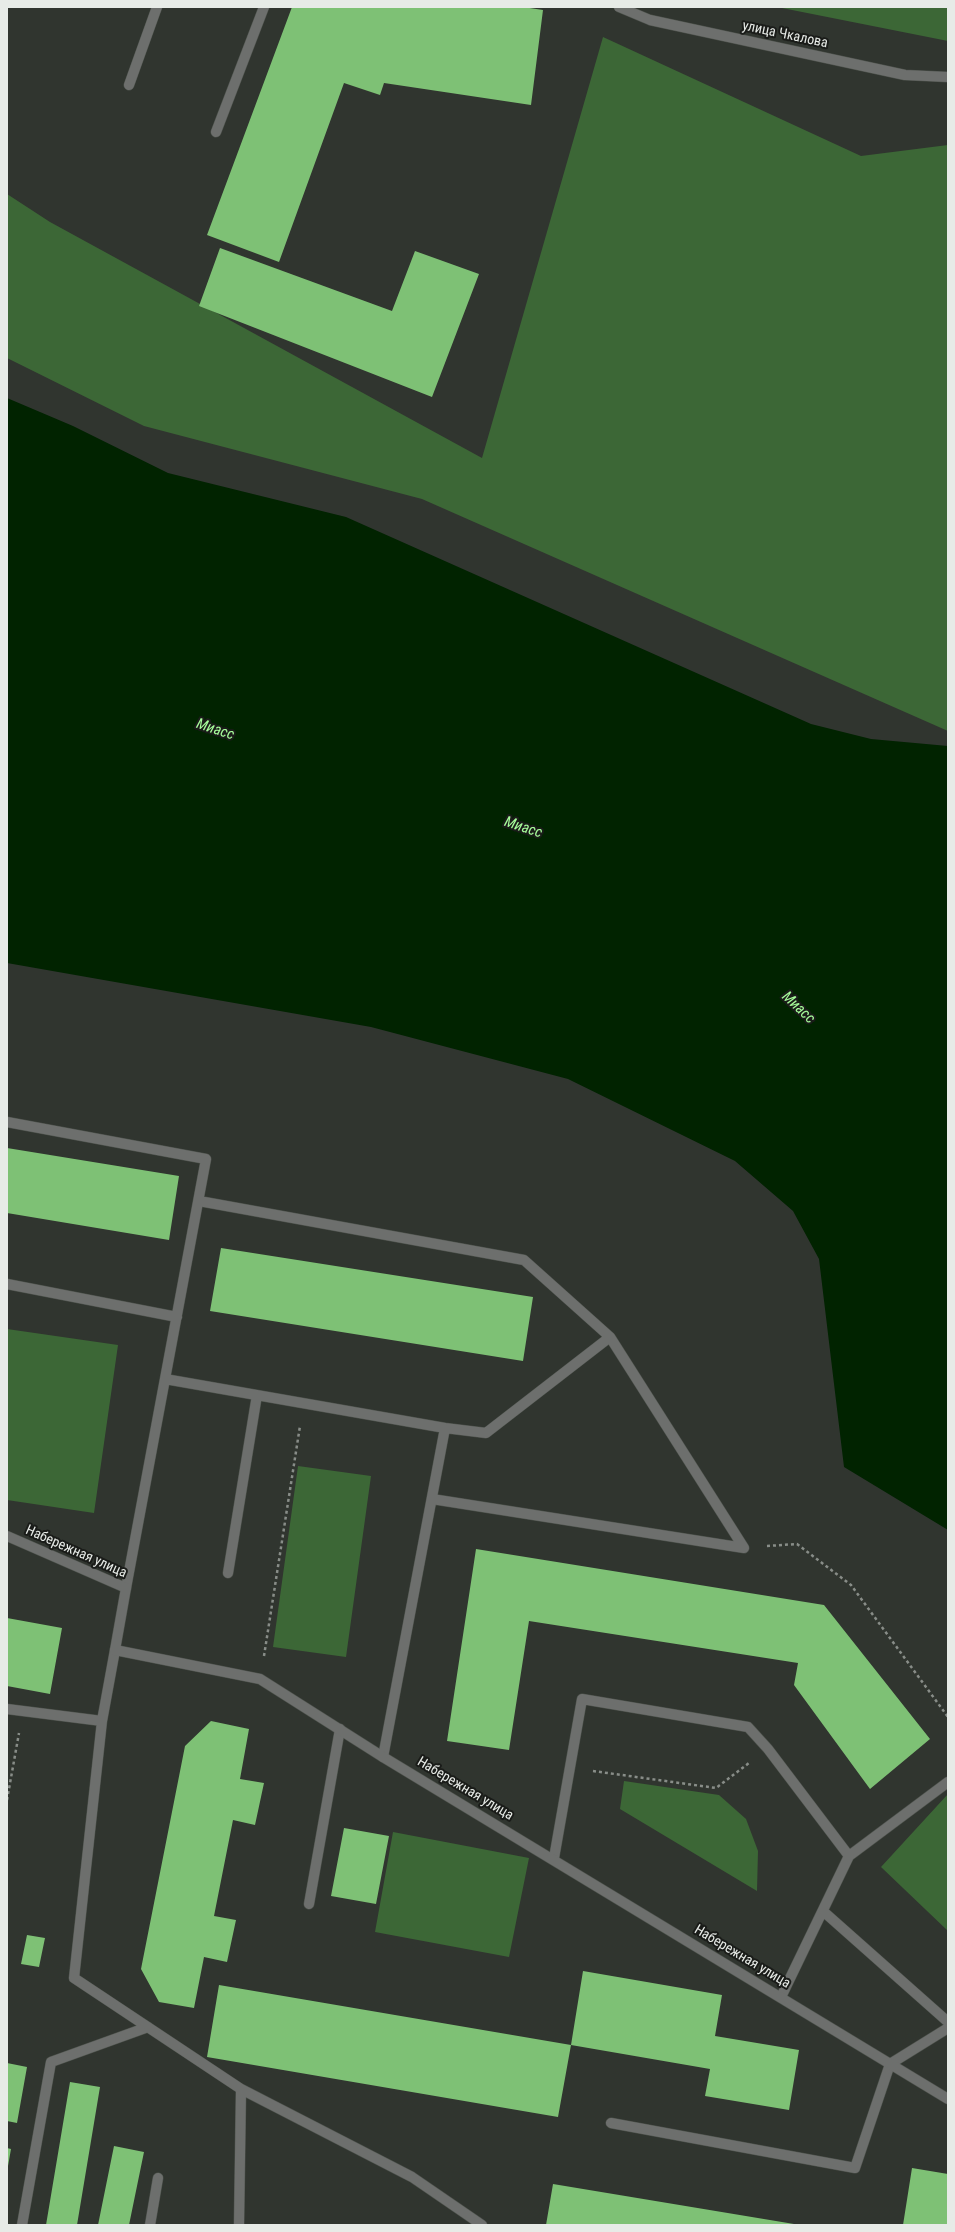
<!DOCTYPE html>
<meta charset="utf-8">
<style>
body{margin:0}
#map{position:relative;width:955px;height:2232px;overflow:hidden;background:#30352f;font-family:"Roboto Condensed",sans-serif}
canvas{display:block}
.frame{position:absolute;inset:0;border:8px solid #e7ebe7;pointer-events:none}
</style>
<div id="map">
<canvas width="955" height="2232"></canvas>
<div class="frame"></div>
</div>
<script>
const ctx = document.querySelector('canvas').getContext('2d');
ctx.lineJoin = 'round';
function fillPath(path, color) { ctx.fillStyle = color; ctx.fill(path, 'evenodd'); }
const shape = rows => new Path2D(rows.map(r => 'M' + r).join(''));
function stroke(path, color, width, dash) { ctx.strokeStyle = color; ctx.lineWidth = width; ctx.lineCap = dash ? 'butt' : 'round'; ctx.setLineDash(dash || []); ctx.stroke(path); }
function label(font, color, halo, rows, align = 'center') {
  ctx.font = font + ' "Roboto Condensed",sans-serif'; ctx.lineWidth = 4; ctx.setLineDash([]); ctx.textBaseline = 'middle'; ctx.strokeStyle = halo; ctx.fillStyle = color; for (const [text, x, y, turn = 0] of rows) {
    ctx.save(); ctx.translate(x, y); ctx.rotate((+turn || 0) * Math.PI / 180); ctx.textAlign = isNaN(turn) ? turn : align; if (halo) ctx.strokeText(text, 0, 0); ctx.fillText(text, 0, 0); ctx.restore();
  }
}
fillPath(shape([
 [777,7,948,7,948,41],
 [603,37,861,156,948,145,948,731,422,499,144,426,7,358,7,194,50,222,482,458],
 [7,1329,118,1345,94,1513,7,1500],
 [298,1466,371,1476,346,1657,273,1647],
 [624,1781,719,1795,746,1819,758,1851,757,1891,620,1809],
 [948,1794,948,1931,881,1867],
 [393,1832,529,1858,509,1957,375,1932]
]), '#3c6736');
fillPath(shape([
 [7,398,73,426,168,473,346,517,811,724,871,739,948,746,948,1530,844,1467,819,1259,793,1211,735,1161,568,1079,371,1027,7,963]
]), '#012300');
fillPath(shape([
 [292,7,523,7,543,10,531,105,384,83,380,95,344,83,279,262,207,235],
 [220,248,392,311,415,251,479,274,432,397,199,306],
 [7,1148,179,1176,169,1240,7,1213],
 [221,1248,533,1297,523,1361,210,1311],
 [476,1549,824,1605,930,1739,870,1789,794,1685,798,1663,529,1621,509,1750,447,1741],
 [7,1618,62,1628,50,1694,7,1686],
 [211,1721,249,1729,240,1779,264,1783,255,1825,233,1820,214,1916,236,1920,227,1962,204,1957,194,2008,159,2002,141,1969,185,1746],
 [344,1828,389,1836,376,1904,331,1896],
 [27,1935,45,1938,39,1967,21,1964],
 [583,1971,722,1995,715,2036,799,2050,789,2110,705,2096,710,2069,571,2045],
 [219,1985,571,2045,558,2117,207,2057],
 [7,2063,27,2067,17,2123,7,2121],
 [70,2082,100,2087,77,2225,46,2225],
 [114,2146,144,2152,129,2225,98,2225],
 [7,2148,11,2149,8,2166,7,2166],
 [912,2168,948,2174,948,2225,903,2225],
 [553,2184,794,2224,794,2225,546,2225]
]), '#7ec175');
const lane = shape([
 [129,85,157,7],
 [216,132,264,7],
 [7,1122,206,1159,126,1588],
 [199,1201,524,1260,610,1337,744,1548,432,1499],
 [7,1284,177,1317],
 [165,1379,445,1428,486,1433,610,1337],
 [228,1573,257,1395],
 [115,1650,102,1721,74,1978,241,2089,412,2177,482,2225],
 [7,1709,102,1721],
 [383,1757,445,1428],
 [554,1858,582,1699,748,1727,768,1749,849,1856],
 [309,1904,340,1729],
 [824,1912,948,2022],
 [781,1997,849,1856,948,1782],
 [611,2123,855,2168,890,2064,948,2028],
 [22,2225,51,2062,148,2027],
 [150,2225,158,2178],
 [239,2225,241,2089]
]);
const street = shape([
 [619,7,650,20,905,75,948,77],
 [7,1536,126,1588,115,1650,260,1679,383,1757,948,2099]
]);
stroke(lane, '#4d524c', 11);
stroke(street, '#4d524c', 11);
stroke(shape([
 [767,1546,797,1544,851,1585,948,1717],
 [264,1656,300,1426],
 [593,1771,716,1788,749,1763],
 [7,1800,19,1733]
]), '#888d88', 2.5, [3, 3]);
stroke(lane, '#6d6f6d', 10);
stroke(street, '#6d6f6d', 10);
label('14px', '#e7ebe7', '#1a1c19', [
 ["улица Чкалова",785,35,12],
 ["Набережная улица",76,1552,24],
 ["Набережная улица",465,1789,31],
 ["Набережная улица",742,1957,31]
]);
label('italic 15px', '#a7fe9b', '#1a1c19', [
 ["Миасс",215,730,18],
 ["Миасс",523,828,18],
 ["Миасс",798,1008,43]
]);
</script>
